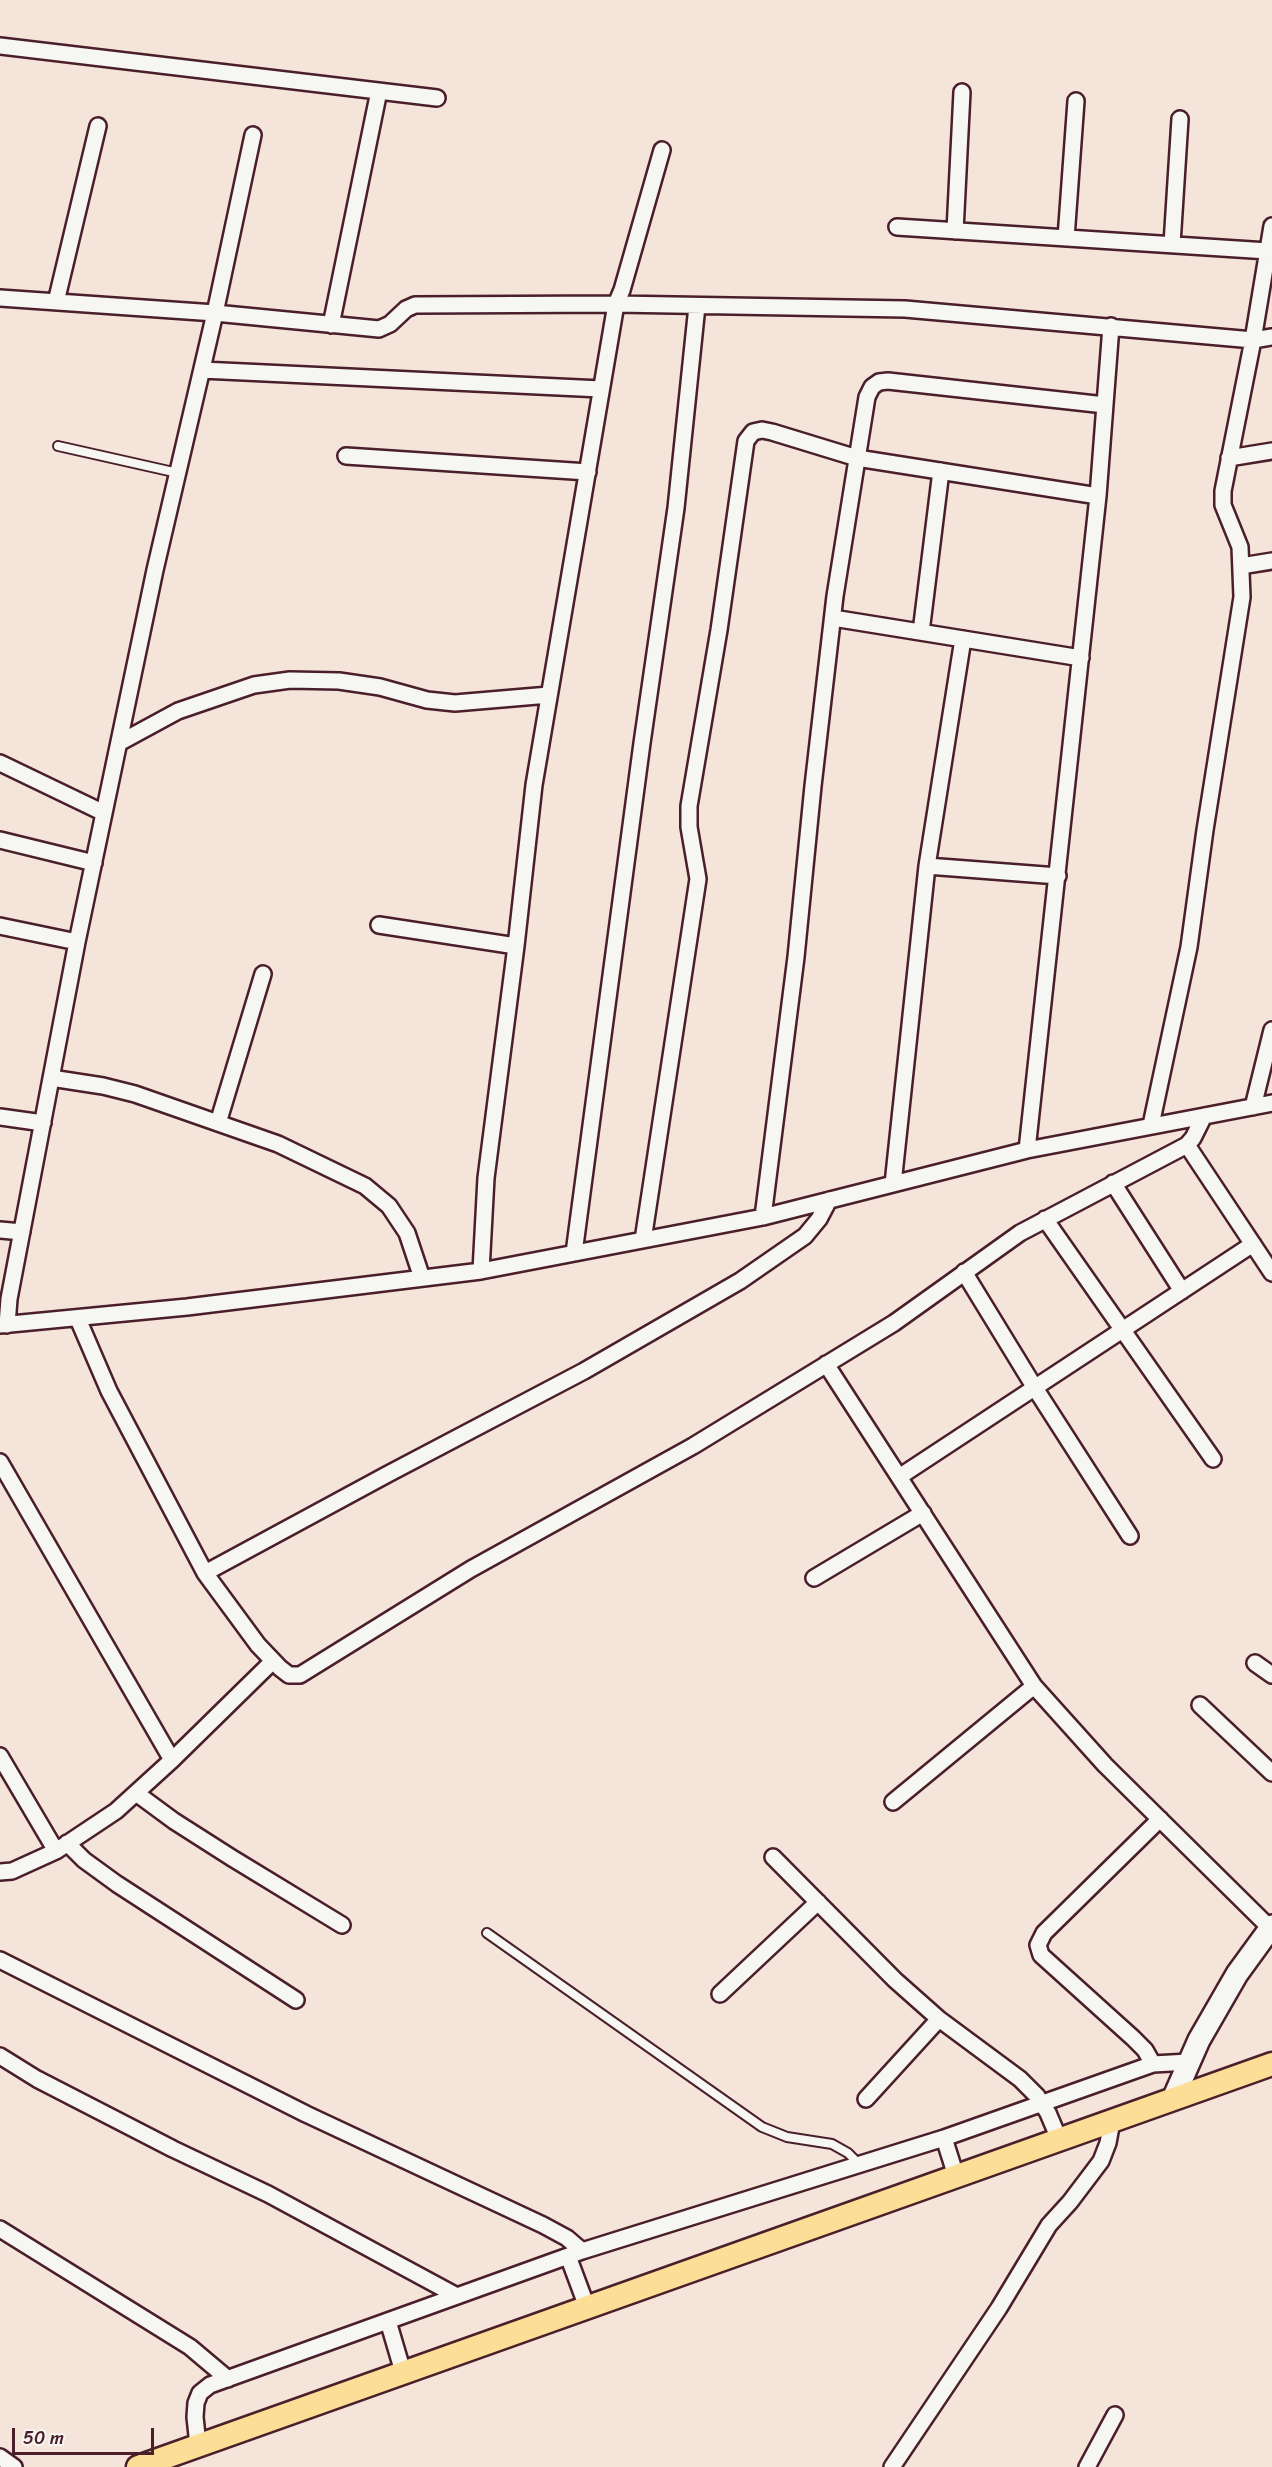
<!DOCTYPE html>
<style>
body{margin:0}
#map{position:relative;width:1272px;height:2467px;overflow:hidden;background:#f4e4da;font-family:Sriracha,sans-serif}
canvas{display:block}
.scale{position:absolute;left:12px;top:2428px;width:142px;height:27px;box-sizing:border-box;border:3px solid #4a1f2b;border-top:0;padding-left:8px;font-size:18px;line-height:21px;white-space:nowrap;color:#4a1f2b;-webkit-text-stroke:4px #f6f6f2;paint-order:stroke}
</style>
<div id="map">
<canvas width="1272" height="2467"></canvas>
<div class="scale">50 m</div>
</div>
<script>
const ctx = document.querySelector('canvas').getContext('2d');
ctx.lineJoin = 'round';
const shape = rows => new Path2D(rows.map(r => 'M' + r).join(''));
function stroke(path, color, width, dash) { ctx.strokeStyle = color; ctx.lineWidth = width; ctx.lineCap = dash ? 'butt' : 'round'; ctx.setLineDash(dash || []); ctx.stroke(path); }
const lane = shape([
 [58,446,178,473],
 [487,1933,762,2127,787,2137,832,2144,848,2153,859,2164]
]);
const street = shape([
 [0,46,437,98],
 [897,227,1268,251],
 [955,231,962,92],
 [1066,238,1076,101],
 [1172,244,1180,119],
 [0,298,215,313,379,329,390,324,406,309,415,305,616,304,905,309,1253,340,1272,337],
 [56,302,98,126],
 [331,325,379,91],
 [202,370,601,389],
 [346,456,588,472],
 [1229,458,1272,451],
 [1241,566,1272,561],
 [833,618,1081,658],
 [921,632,941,471],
 [119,743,178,711,254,685,290,680,339,681,380,687,427,700,455,703,549,695],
 [0,763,104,813],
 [0,840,94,863],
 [927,866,1058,876],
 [379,925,516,946],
 [0,926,77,942],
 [51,1078,103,1086,135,1094,278,1144,365,1186,389,1206,407,1233,422,1278],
 [1253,1107,1272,1030],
 [0,1117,43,1123],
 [218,1123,263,974],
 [1151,1125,1189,947,1205,830,1242,597,1240,547,1223,505,1223,491,1253,340,1272,226],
 [1187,1145,1272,1273],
 [1027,1150,1098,496,1111,326],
 [1113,1183,1182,1291],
 [893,1184,927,866,963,639],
 [763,1217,796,957,813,786,835,596,867,397,872,387,879,382,888,381,1105,405],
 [1045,1219,1213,1459],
 [0,1230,22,1232],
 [643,1240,698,879,689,827,689,806,719,630,746,441,753,432,762,430,772,432,857,458,1098,496],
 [574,1253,642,743,676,508,697,306],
 [481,1271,486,1178,516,946,534,785,616,304,622,290,662,150],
 [964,1272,1035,1388,1130,1536],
 [78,1319,109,1391,205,1573,258,1645,280,1668,289,1675,300,1675,471,1569,693,1446,894,1323,1020,1233,1187,1145,1193,1138,1204,1116],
 [0,1325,187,1307,481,1271,763,1217,1027,1150,1272,1103],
 [7,1325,9,1299,77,942,155,570,215,313,253,135],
 [826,1364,1034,1686,1105,1765,1270,1928],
 [0,1462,172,1760],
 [899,1477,1253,1244],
 [205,1573,388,1474,584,1371,740,1281,805,1236,819,1219,829,1200],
 [814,1578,923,1513],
 [1255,1663,1272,1675],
 [1200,1705,1272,1773],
 [0,1756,56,1851],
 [136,1793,174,1821,232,1858,342,1925],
 [893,1802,1034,1686],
 [67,1843,84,1860,117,1884,296,2000],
 [773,1857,895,1980,939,2019,1020,2079,1037,2096,1048,2113,1059,2139],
 [0,1872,12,1871,56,1851,116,1811,172,1760,273,1661],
 [0,1960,306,2114,543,2225,567,2238,582,2251],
 [720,1994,818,1902],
 [0,2056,37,2079,173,2149,268,2194,457,2296],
 [1153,2064,1145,2050,1133,2038,1041,1955,1038,1945,1044,1933,1160,1819],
 [866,2099,939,2019],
 [944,2138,956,2176],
 [0,2229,190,2347,228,2379],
 [568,2256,587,2307],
 [388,2321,403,2372],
 [198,2445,195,2417,196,2403,200,2393,210,2385,582,2251,944,2138,1153,2064,1189,2062],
 [0,2457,14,2467],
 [892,2467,999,2308,1049,2225,1070,2202,1101,2161,1108,2143,1112,2121],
 [1087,2467,1115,2415]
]);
const secondary = shape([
 [1173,2099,1199,2040,1237,1974,1272,1926]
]);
const primary = shape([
 [138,2467,1272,2064]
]);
stroke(lane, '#4a1f2b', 12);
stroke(street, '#4a1f2b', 20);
stroke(secondary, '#4a1f2b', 26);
stroke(primary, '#4a1f2b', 27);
stroke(lane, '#f6f6f2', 8);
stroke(street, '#f6f6f2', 15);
stroke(secondary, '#f6f6f2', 21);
stroke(primary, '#fcde96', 22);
</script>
